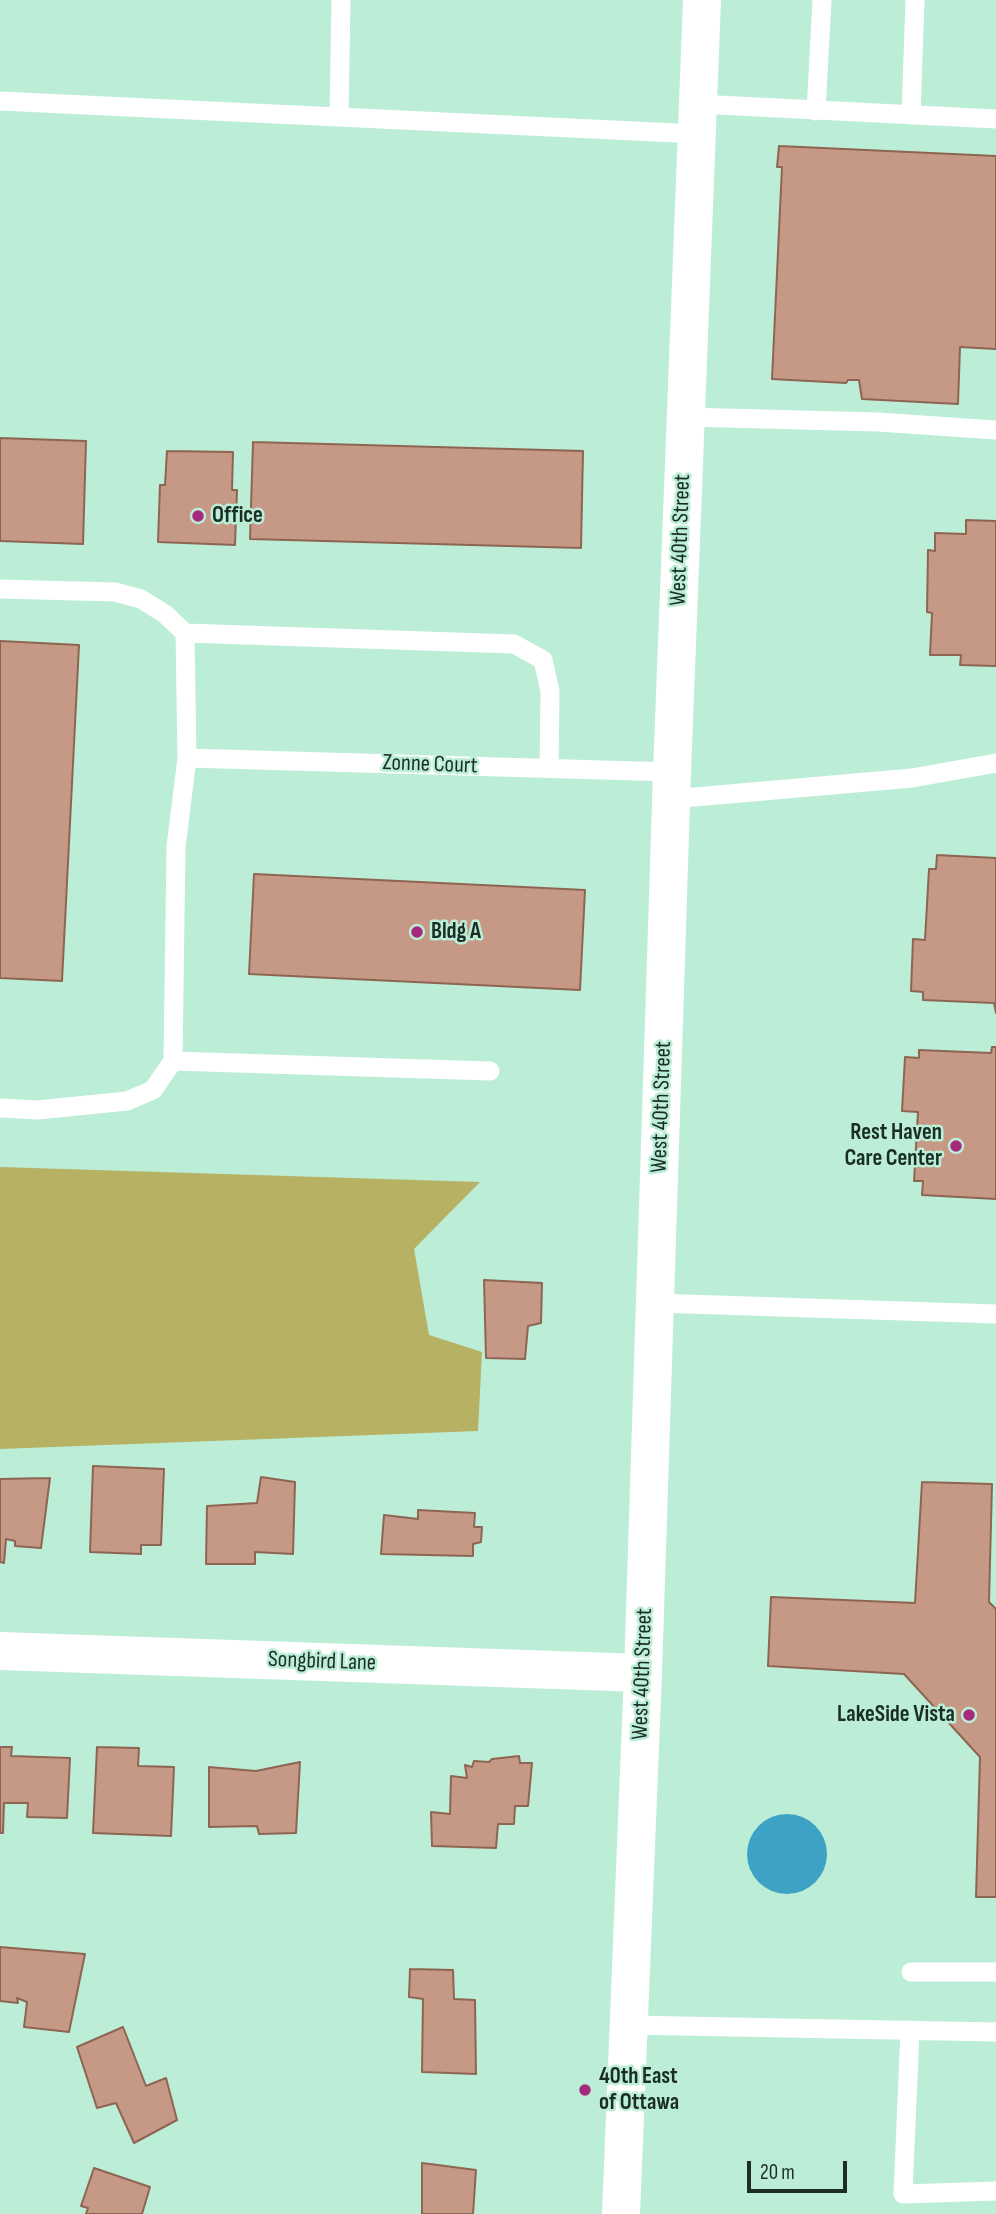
<!DOCTYPE html>
<style>
body{margin:0}
#map{position:relative;width:996px;height:2214px;overflow:hidden;background:#bcedd7;font-family:"Sofia Sans Condensed",sans-serif}
canvas{display:block}
.scale{position:absolute;left:747px;top:2161px;width:100px;height:32px;box-sizing:border-box;border:4px solid #1b2e26;border-top:0;padding-left:9px;font-size:21px;line-height:24px;white-space:nowrap;color:#1b2e26;-webkit-text-stroke:5px #bcedd7;paint-order:stroke}
</style>
<div id="map">
<canvas width="996" height="2214"></canvas>
<div class="scale">20 m</div>
</div>
<script>
const ctx = document.querySelector('canvas').getContext('2d');
ctx.lineJoin = 'round';
function fillPath(path, color) { ctx.fillStyle = color; ctx.fill(path, 'evenodd'); }
const shape = rows => new Path2D(rows.map(r => 'M' + r).join(''));
function stroke(path, color, width, dash) { ctx.strokeStyle = color; ctx.lineWidth = width; ctx.lineCap = dash ? 'butt' : 'round'; ctx.setLineDash(dash || []); ctx.stroke(path); }
function label(font, color, halo, rows, align = 'center') {
  ctx.font = font + ' "Sofia Sans Condensed",sans-serif'; ctx.lineWidth = 5; ctx.setLineDash([]); ctx.textBaseline = 'middle'; ctx.strokeStyle = halo; ctx.fillStyle = color; for (const [text, x, y, turn = 0] of rows) {
    ctx.save(); ctx.translate(x, y); ctx.rotate((+turn || 0) * Math.PI / 180); ctx.textAlign = isNaN(turn) ? turn : align; if (halo) ctx.strokeText(text, 0, 0); ctx.fillText(text, 0, 0); ctx.restore();
  }
}
fillPath(shape([
 [0,1167,480,1182,414,1249,429,1335,482,1352,478,1431,0,1449]
]), '#b6b163');
fillPath(shape([
 '747 1854a40 40 0 1 1 80 0a40 40 0 1 1-80 0Z'
]), '#3ea2c5');
const building = shape([
 [779,146,996,156,996,349,960,347,958,404,862,399,859,380,848,380,846,383,772,379,782,167,777,167,779,146],
 [0,438,86,441,83,544,0,541,0,438],
 [253,442,583,451,581,548,250,539,253,442],
 [167,451,233,452,232,490,237,490,235,545,158,542,160,485,165,485,167,451],
 [966,520,996,521,996,666,960,665,961,655,930,655,932,613,927,612,928,550,935,551,935,533,966,534,966,520],
 [0,641,79,645,62,981,0,978,0,641],
 [937,855,996,858,996,1013,994,1003,923,1000,923,992,911,991,913,939,925,940,929,869,936,869,937,855],
 [254,874,585,890,580,990,249,974,254,874],
 [992,1047,996,1047,996,1199,922,1195,923,1181,914,1181,918,1112,902,1111,905,1057,919,1058,919,1050,991,1053,992,1047],
 [484,1280,542,1283,541,1323,528,1326,525,1359,486,1358,484,1280],
 [93,1466,164,1469,161,1545,141,1545,141,1554,90,1552,93,1466],
 [261,1477,295,1482,293,1554,255,1552,255,1564,206,1564,207,1506,257,1503,261,1477],
 [50,1478,41,1548,15,1546,15,1541,6,1539,4,1563,0,1562,0,1479,50,1478],
 [922,1482,992,1484,989,1602,996,1609,996,1897,976,1897,980,1757,904,1674,768,1666,771,1597,915,1603,922,1482],
 [418,1510,475,1513,474,1527,482,1527,481,1542,473,1544,473,1556,381,1554,384,1515,418,1519,418,1510],
 [0,1747,12,1747,11,1756,70,1758,67,1818,27,1817,28,1803,4,1803,3,1833,0,1833,0,1747],
 [97,1747,139,1748,138,1766,174,1767,171,1836,93,1833,97,1747],
 [519,1756,520,1763,532,1763,528,1806,515,1806,514,1824,498,1824,496,1848,432,1846,431,1812,450,1814,451,1776,467,1778,465,1765,472,1767,474,1761,489,1762,492,1759,519,1756],
 [300,1762,296,1833,259,1834,257,1826,209,1827,209,1767,256,1771,300,1762],
 [0,1947,85,1954,69,2032,24,2027,27,2002,17,1998,18,2003,0,2001,0,1947],
 [410,1969,453,1970,454,1999,475,2000,476,2074,422,2072,423,1999,409,1997,410,1969],
 [123,2027,146,2086,166,2078,177,2120,134,2143,116,2103,97,2108,77,2047,123,2027],
 [422,2163,476,2170,473,2214,422,2214,422,2163],
 [94,2168,150,2187,142,2214,86,2214,88,2208,81,2206,94,2168]
]);
fillPath(building, '#c59986');
stroke(building, '#8d6552', 2);
stroke(shape([
 [0,101,697,134],
 [698,104,996,119],
 [816,111,822,0],
 [911,115,915,0],
 [339,117,341,0],
 [686,417,878,422,996,430],
 [0,589,115,592,141,599,165,614,185,633,187,758,176,847,173,1061,153,1090,127,1101,37,1110,0,1108],
 [185,633,514,644,543,660,550,691,549,768],
 [187,758,672,772],
 [672,799,912,778,996,763],
 [173,1061,490,1071],
 [655,1303,996,1314],
 [911,1972,996,1972],
 [628,2025,996,2032],
 [910,2030,903,2194,996,2191]
]), '#fff', 19);
stroke(shape([
 [0,1651,643,1673]
]), '#fff', 38);
stroke(shape([
 [621,2214,643,1673,672,772,702,0]
]), '#fff', 38);
for (const [x, y, r, color] of [
 [198,516,7,"#a6297b"],
 [417,932,7,"#a6297b"],
 [956,1146,7,"#a6297b"],
 [969,1715,7,"#a6297b"],
 [585,2090,7,"#a6297b"]
]) { const dot = new Path2D(); dot.arc(x, y, r, 0, 2 * Math.PI); ctx.fillStyle = color; ctx.fill(dot); stroke(dot, '#bcedd7', 2.5); }
label('bold 23px', '#1b2e26', '#bcedd7', [
 ["Office",212,516],
 ["Bldg A",431,932],
 ["Rest Haven",942,1133,"right"],
 ["Care Center",942,1159,"right"],
 ["LakeSide Vista",955,1715,"right"],
 ["40th East",599,2077],
 ["of Ottawa",599,2103]
], 'left');
label('23px', '#1b2e26', '#bcedd7', [
 ["West 40th Street",681,540,-88],
 ["Zonne Court",430,765,2],
 ["West 40th Street",662,1107,-88],
 ["Songbird Lane",322,1662,2],
 ["West 40th Street",643,1674,-88]
]);
</script>
